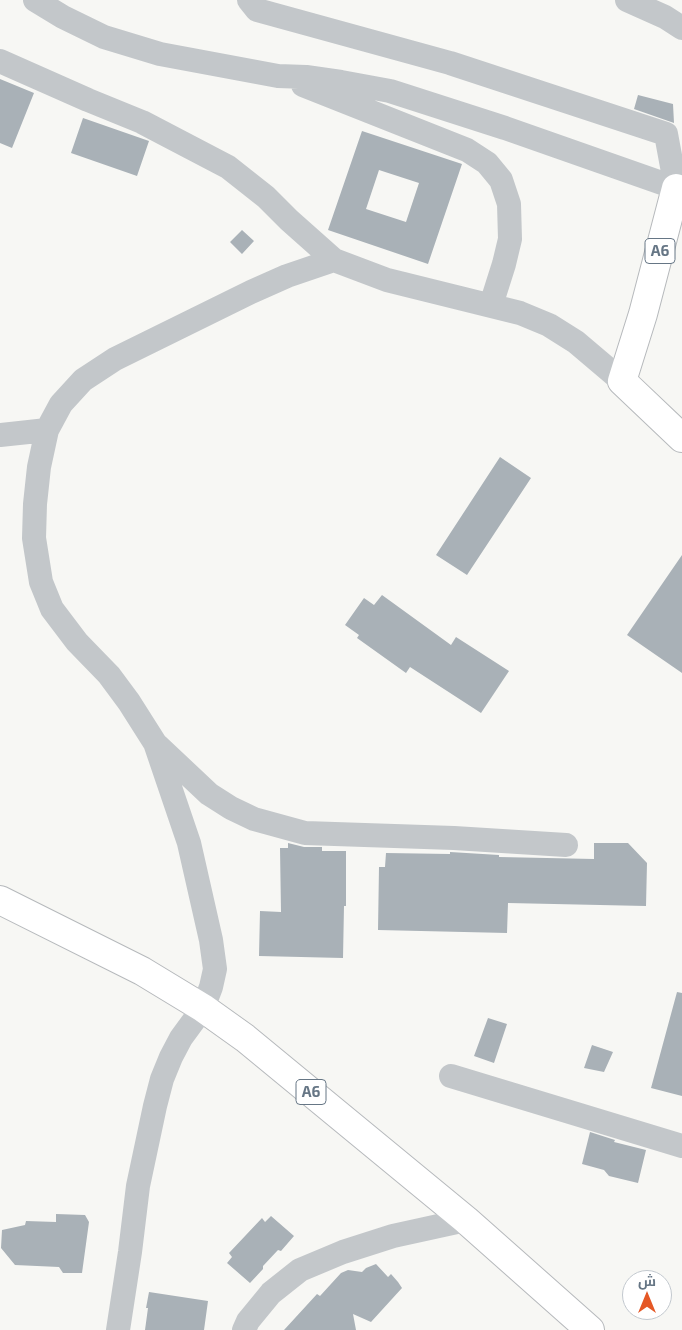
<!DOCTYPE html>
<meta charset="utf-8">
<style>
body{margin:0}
#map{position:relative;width:682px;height:1330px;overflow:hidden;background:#f7f7f4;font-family:"Exo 2",Cairo,sans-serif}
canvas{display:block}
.north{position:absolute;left:622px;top:1270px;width:50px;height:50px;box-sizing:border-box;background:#fff;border:1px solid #c2c8ce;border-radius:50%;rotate:0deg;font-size:14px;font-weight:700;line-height:20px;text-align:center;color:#667685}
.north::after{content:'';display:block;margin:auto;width:18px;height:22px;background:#e55826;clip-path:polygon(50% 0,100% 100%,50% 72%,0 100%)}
</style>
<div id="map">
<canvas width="682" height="1330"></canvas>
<div class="north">ش</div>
</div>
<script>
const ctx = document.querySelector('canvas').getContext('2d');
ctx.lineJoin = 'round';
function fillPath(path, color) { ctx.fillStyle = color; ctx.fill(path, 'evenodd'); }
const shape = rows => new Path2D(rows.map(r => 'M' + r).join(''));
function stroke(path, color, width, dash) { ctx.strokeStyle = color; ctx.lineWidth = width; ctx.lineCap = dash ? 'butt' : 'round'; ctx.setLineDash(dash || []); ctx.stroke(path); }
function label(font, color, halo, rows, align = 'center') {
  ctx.font = font + ' "Exo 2",sans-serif'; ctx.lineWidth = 5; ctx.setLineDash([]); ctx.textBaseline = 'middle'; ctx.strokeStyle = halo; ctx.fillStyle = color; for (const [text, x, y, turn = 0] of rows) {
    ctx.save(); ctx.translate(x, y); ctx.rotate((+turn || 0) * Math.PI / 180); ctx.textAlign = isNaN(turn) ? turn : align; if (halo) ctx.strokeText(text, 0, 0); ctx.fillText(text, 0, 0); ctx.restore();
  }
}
fillPath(shape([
 [0,79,34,93,12,148,0,143],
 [638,95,673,104,674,123,634,109],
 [83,118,149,141,137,176,71,153],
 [362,131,462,164,428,264,328,230],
 [379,170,419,183,406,222,366,209],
 [242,230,254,241,242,254,230,242],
 [500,457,531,478,467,575,436,555],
 [682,555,682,673,627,635],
 [382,595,451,645,456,637,509,671,481,713,410,667,406,673,357,638,359,635,345,625,364,598,374,605],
 [288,843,304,847,322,847,322,851,346,851,346,906,344,906,343,958,259,956,260,911,281,912,280,848,288,848],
 [594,843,628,843,647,863,646,906,508,903,507,933,378,930,379,867,385,867,386,853,450,854,450,852,499,855,499,857,594,859],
 [677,992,682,993,682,1096,651,1088],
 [488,1018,507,1024,494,1063,474,1056],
 [592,1045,613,1052,604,1072,584,1068],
 [590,1132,615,1140,614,1142,646,1150,638,1183,609,1176,604,1170,582,1164],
 [56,1214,85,1215,89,1222,82,1273,63,1273,59,1267,15,1265,1,1248,2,1230,25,1225,26,1221,56,1222],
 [271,1216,294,1236,281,1251,278,1250,263,1266,263,1269,250,1283,227,1263,232,1257,229,1253,262,1218,265,1222],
 [376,1264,388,1277,391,1274,398,1282,402,1288,371,1322,353,1314,356,1330,284,1330,317,1294,320,1296,341,1273,348,1270,362,1272,366,1268],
 [149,1292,208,1301,204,1330,145,1330,148,1308,146,1308]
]), '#a9b1b7');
const highway = shape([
 [682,190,676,188,643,314,622,381,682,438],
 [0,900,142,971,203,1008,245,1038,466,1220,590,1330]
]);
stroke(highway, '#b6b9bc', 30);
stroke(shape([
 [35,0,63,17,104,37,160,54,278,76,306,77,341,82,390,91,505,128,676,188],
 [249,0,257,10,450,63,666,134,676,188],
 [627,0,665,17,682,28],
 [0,61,88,100,142,122,228,167,266,197,289,220,334,260,387,280,520,313,549,325,576,342,622,381],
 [303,85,467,150,487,163,501,180,509,204,510,239,504,264,491,305],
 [0,435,47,430],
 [158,746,209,794,231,808,254,819,305,833,454,838,566,845],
 [451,1076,682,1146],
 [118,1330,130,1252,138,1186,155,1106,162,1079,171,1057,181,1038,203,1008,211,987,215,969,211,940,189,843,155,743,129,702,109,675,77,642,52,609,41,582,34,538,35,504,39,467,47,430,61,404,83,380,115,359,251,292,287,276,334,260],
 [244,1330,248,1321,271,1293,300,1270,343,1252,393,1236,466,1220]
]), '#c3c7ca', 24);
stroke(highway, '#fff', 28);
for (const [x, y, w] of [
 [660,251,30],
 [311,1092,30]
]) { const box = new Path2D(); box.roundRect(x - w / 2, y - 12.5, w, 25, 4); ctx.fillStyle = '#fff'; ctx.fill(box); stroke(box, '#667685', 1); }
label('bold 15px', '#667685', null, [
 ["A6",660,251],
 ["A6",311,1092]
]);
</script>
